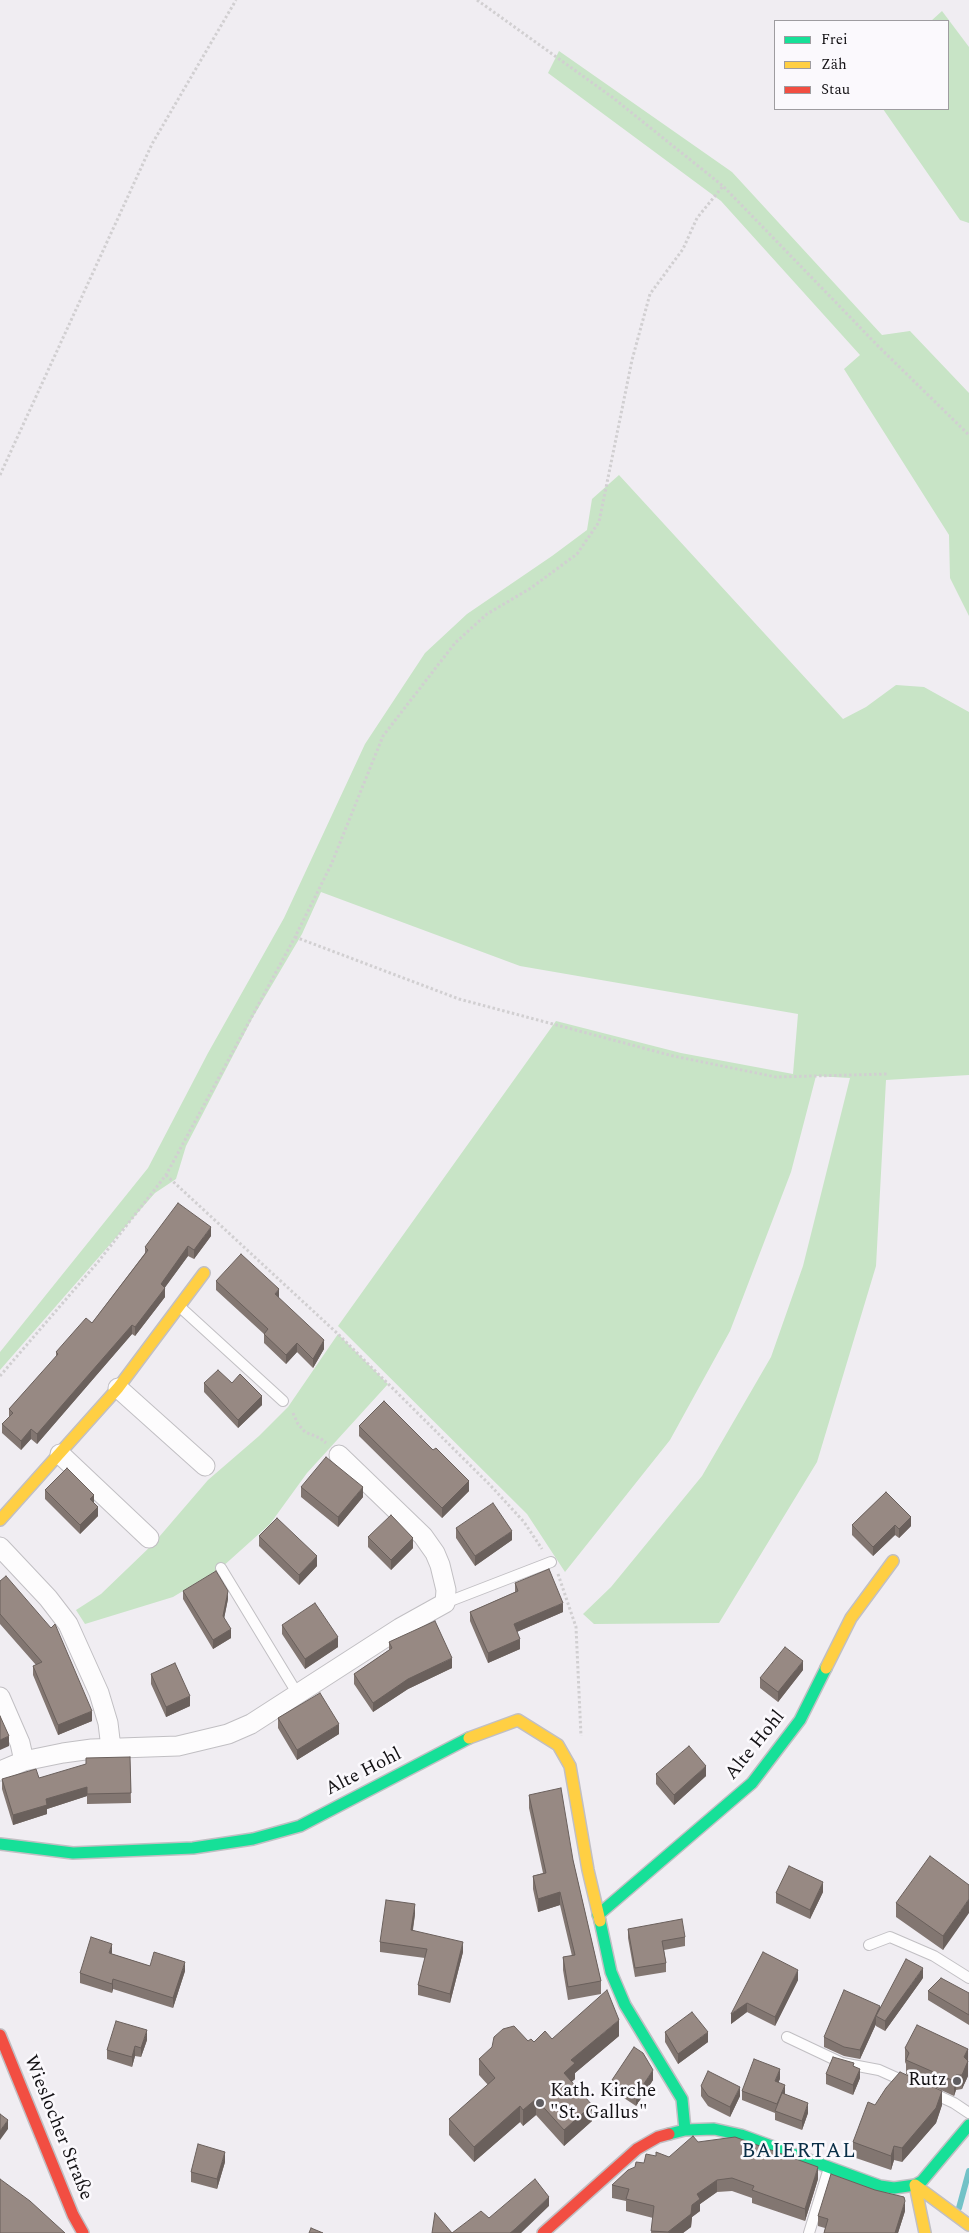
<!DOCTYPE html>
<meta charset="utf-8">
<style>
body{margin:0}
#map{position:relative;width:969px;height:2233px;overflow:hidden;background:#f0edf2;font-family:Spectral,serif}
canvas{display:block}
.legend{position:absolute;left:774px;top:20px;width:175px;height:90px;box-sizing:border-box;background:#fbf9fd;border:1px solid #9e9ca0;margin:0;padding:6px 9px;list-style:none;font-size:15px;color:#131114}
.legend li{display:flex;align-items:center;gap:10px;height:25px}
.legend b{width:25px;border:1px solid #9e9ca0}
</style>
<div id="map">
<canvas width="969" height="2233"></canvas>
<ul class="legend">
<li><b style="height:6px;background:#16e098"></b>Frei</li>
<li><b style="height:6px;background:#ffcf43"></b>Zäh</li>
<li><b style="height:6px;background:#f24e42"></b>Stau</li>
</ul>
</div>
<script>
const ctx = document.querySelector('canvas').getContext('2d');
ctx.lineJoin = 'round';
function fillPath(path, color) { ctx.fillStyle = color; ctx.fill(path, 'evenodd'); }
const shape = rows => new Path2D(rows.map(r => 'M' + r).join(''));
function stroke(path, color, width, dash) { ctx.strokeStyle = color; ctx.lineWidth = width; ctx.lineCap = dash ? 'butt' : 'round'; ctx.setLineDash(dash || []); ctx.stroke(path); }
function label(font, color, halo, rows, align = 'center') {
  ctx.font = font + ' Spectral,serif'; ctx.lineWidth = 5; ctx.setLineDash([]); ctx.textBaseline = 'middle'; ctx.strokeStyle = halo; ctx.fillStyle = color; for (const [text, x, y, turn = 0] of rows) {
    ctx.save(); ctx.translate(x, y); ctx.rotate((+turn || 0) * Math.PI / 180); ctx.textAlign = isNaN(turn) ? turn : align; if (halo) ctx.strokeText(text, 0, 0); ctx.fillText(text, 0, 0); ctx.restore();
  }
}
fillPath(shape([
 [942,11,969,47,969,223,960,220,883,109,948,109,948,21,931,21],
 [559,51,732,172,882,335,910,331,969,393,969,616,950,578,949,535,844,369,860,355,721,201,548,73],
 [619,475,843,719,866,707,896,685,924,687,969,712,969,1075,886,1080,876,1266,817,1462,719,1623,594,1624,583,1614,611,1587,702,1476,771,1357,803,1266,850,1078,816,1076,791,1172,730,1331,670,1440,565,1572,527,1514,338,1326,556,1021,681,1053,793,1074,798,1014,520,966,321,892,302,934,253,1017,186,1146,176,1179,155,1193,0,1370,0,1352,148,1168,208,1053,284,918,365,744,425,653,467,614,552,556,587,530,592,499],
 [338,1334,388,1384,307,1473,270,1524,221,1568,173,1597,85,1624,76,1610,101,1594,153,1544,208,1480,259,1436,288,1407]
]), '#c8e4c6');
stroke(shape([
 [959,2208,969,2171]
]), '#72c2c7', 6);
const lane = shape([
 [180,1307,283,1401],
 [221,1568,297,1693],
 [445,1603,551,1562],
 [869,1945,890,1937,934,1956,969,1978],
 [787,2037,842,2063,879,2070,908,2083],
 [930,2092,954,2103,969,2113],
 [809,2233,829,2168]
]);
const street = shape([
 [118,1388,205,1466],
 [60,1454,149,1538],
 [0,1547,48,1598,68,1624,99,1693,108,1723,111,1748],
 [0,1697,20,1743,24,1761],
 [0,1771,24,1761,63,1753,92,1749,178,1746,228,1734,251,1724,400,1628,445,1603,446,1590,440,1565,435,1553,423,1536,339,1455]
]);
const fast = shape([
 [0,1844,73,1853,193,1848,253,1839,300,1826,469,1738],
 [598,1915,752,1783,800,1720,826,1668],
 [600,1921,611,1972,625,2005,682,2099,685,2130],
 [669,2134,685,2130,714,2129,741,2135,880,2186,894,2188,915,2185,922,2181,969,2125]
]);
const slow = shape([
 [0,1520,118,1388,204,1273],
 [826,1668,851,1618,893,1561],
 [469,1738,518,1720,558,1745,570,1766,588,1870,600,1921],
 [915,2185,969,2225],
 [915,2185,925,2233]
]);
const jam = shape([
 [0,2035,73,2215,83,2233],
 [543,2233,637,2149,658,2137,669,2134]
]);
stroke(lane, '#c1bfc3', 12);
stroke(street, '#c1bfc3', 21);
stroke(fast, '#c1bfc3', 14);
stroke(slow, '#c1bfc3', 14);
stroke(jam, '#c1bfc3', 14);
stroke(shape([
 [477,0,612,97,723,186],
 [0,475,152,144,236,0],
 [295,937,459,999,673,1056,776,1077,888,1074],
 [166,1175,338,1334,491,1486,524,1522,542,1549],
 [0,1376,98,1262,166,1175,295,937,331,865,383,736,455,643,487,614,531,588,577,554,599,522,632,360,650,294,683,249,697,218,723,186,880,348,969,435],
 [293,1413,298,1424,305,1432,320,1438,326,1443],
 [558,1574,576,1627,581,1736]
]), '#d1cfd1', 3, [2.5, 2.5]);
stroke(lane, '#fdfcfd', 10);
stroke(street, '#fdfcfd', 19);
stroke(fast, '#16e098', 11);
stroke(slow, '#ffcf43', 11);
stroke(jam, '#f24e42', 11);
fillPath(shape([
 [211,1236,194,1259,188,1256,165,1287,165,1297,135,1336,132,1334,37,1444,31,1439,21,1450,2,1433,2,1424,9,1417,9,1409,56,1357,56,1352,92,1323,145,1253,145,1247],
 [216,1281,279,1298,324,1349,313,1368,297,1352,286,1364,264,1343,264,1334,216,1290],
 [204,1383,232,1383,262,1405,238,1428,204,1392],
 [359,1426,433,1450,469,1491,442,1518,359,1436],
 [301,1487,363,1497,338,1527,301,1497],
 [45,1490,94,1503,98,1516,80,1534,45,1499],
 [886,1492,911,1526,899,1538,895,1535,873,1556,852,1535,852,1525],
 [456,1528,512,1540,475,1566,456,1538],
 [259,1536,317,1566,299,1585,259,1546],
 [368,1537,413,1548,391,1570,368,1547],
 [0,1581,92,1721,58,1735,33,1675,33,1666,36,1665,0,1624],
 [515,1583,563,1612,517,1632,520,1649,488,1663,470,1621,470,1612,515,1592],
 [183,1591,228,1599,224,1618,231,1638,213,1649,183,1599],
 [282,1625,338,1647,305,1669,282,1634],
 [389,1642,452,1668,408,1689,373,1712,354,1684,354,1674,389,1650],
 [803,1670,778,1702,760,1688,760,1678],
 [151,1674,190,1706,166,1717,151,1684],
 [278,1718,339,1734,297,1760,278,1728],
 [130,1757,131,1803,87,1804,87,1796,47,1809,47,1814,13,1825,2,1789,2,1779,39,1778],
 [656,1774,706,1776,674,1805,656,1784],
 [529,1795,573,1860,601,1981,601,1994,568,2000,563,1970,563,1957,572,1956,560,1905,538,1912,533,1889,533,1876,543,1873,529,1808],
 [969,1885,943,1950,896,1917,896,1903],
 [823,1892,810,1919,776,1903,776,1893],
 [415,1914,413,1930,463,1952,450,2003,418,1995,418,1985,425,1958,380,1952,380,1942],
 [628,1929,685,1937,685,1946,664,1950,666,1963,666,1972,635,1977,628,1938],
 [112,1954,150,1966,185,1971,173,2008,113,1989,112,1993,80,1983,80,1973],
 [923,1978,885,2031,876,2026,876,2024,860,2059,844,2056,824,2047,824,2037,880,2009],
 [798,1980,775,2026,747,2012,731,2024,748,1983],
 [928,1991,969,1993,969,2025,928,2000],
 [665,2032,708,2042,678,2064,665,2042],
 [619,2036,575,2073,575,2079,571,2082,592,2121,564,2146,536,2115,523,2126,520,2122,474,2162,449,2135,449,2119,488,2085,479,2075,479,2059,528,2041,534,2042,552,2039],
 [147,2040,141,2057,135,2056,132,2067,107,2059,107,2050],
 [905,2048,968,2049,968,2076,962,2089,956,2090,954,2096,906,2074,906,2064,905,2062],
 [854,2066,860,2078,853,2095,826,2084,826,2074],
 [780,2079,778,2082,785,2094,808,2113,802,2130,775,2120,775,2113,742,2100,742,2091],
 [612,2080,653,2080,636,2106,612,2090],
 [701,2086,740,2096,730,2117,708,2106,701,2096],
 [875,2105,942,2105,936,2123,902,2162,894,2160,891,2170,853,2157,853,2142],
 [698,2142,818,2179,805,2221,752,2203,752,2198,732,2191,717,2192,700,2204,700,2211,692,2217,691,2227,683,2233,651,2233,653,2218,626,2211,626,2201,612,2198,612,2185,644,2163,669,2157],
 [225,2162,217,2189,191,2182,191,2172],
 [905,2211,898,2233,824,2233,825,2228,818,2226,818,2216]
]), '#827671');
fillPath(shape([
 [211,1227,211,1236,194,1259,194,1250],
 [188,1246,188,1256,161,1293,161,1284],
 [165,1288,165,1297,135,1336,135,1327],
 [279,1289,279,1298,275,1294],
 [132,1325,132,1334,37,1444,37,1434],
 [324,1340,324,1349,313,1368,313,1359],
 [297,1343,297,1352,286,1364,286,1355],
 [262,1396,262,1405,238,1428,238,1420],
 [31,1429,31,1439,21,1450,21,1441],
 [469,1481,469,1491,442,1518,442,1508],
 [363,1487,363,1497,338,1527,338,1517],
 [94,1495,94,1504,90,1499],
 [98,1507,98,1516,80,1534,80,1525],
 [911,1517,911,1526,899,1538,899,1529],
 [895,1525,895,1535,873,1556,873,1547],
 [512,1531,512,1540,475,1566,475,1556],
 [413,1538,413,1548,391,1570,391,1560],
 [317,1556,317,1566,299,1585,299,1575],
 [228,1591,228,1599,223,1624,223,1616],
 [563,1603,563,1612,514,1633,514,1624],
 [231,1629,231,1638,213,1649,213,1640],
 [338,1637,338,1647,305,1669,305,1659],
 [520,1639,520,1649,488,1663,488,1653],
 [452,1658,452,1668,408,1689,373,1712,373,1703,408,1679],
 [803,1661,803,1670,778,1702,778,1692],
 [190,1696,190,1706,166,1717,166,1707],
 [92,1711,92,1721,58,1735,58,1725],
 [339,1724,339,1734,297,1760,297,1750],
 [9,1736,9,1746,0,1750,0,1740],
 [706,1766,706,1776,674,1805,674,1795],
 [87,1787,87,1796,47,1809,47,1814,13,1825,13,1815,46,1799],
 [823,1882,823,1892,810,1919,810,1910],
 [560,1892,560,1905,538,1912,538,1899],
 [969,1899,969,1913,943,1950,943,1936],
 [415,1904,415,1914,411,1940,411,1930],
 [463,1942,463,1952,450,2003,450,1994],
 [112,1944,112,1954,109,1953],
 [185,1962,185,1971,173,2008,173,1998],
 [923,1968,923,1978,885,2031,885,2021],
 [798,1970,798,1980,775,2026,775,2017],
 [113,1979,113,1989,112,1993,112,1984],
 [747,2003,747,2012,731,2024,731,2014],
 [880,2006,880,2016,876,2016,876,2024,860,2059,860,2050],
 [619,2020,619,2036,575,2073,575,2079,564,2089,564,2073,571,2060],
 [147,2030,147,2040,141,2057,141,2048],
 [708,2032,708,2042,678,2064,678,2054],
 [135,2046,135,2056,132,2067,132,2057],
 [968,2049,968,2076,962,2089,962,2075,964,2057],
 [780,2069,780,2079,775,2091,775,2081],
 [860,2069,860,2078,853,2095,853,2085],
 [653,2070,653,2080,636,2106,636,2096],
 [956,2075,956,2090,954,2096,954,2081],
 [785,2085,785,2094,777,2104],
 [740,2087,740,2096,730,2117,730,2107],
 [942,2091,942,2105,936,2123,902,2162,902,2148],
 [536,2099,536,2115,523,2126,523,2110],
 [808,2103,808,2113,802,2130,802,2121],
 [592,2105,592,2121,564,2146,564,2130],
 [520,2106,520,2122,474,2162,474,2147],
 [8,2120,8,2129,0,2140,0,2131],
 [894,2146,894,2160,891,2170,891,2156],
 [225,2152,225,2162,217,2189,217,2179],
 [818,2167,818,2179,805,2221,805,2209],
 [717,2180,717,2192,700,2204,700,2211,692,2217,691,2227,683,2233,668,2233,692,2205,697,2194],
 [549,2197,549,2206,521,2233,510,2233],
 [905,2201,905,2211,898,2233,895,2233]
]), '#6a605c');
const building = shape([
 [178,1203,211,1227,194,1250,188,1246,161,1284,165,1288,135,1327,132,1325,37,1434,31,1429,21,1441,2,1424,13,1413,9,1409,58,1354,56,1352,86,1318,92,1323,148,1250,145,1247,178,1203],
 [241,1254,279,1289,275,1294,324,1340,313,1359,297,1343,286,1355,264,1334,268,1329,216,1281,241,1254],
 [218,1370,232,1383,240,1374,262,1396,238,1420,204,1383,218,1370],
 [384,1401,433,1450,436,1448,469,1481,442,1508,359,1426,384,1401],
 [326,1457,363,1487,338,1517,301,1487,326,1457],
 [67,1468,94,1495,90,1499,98,1507,80,1525,45,1490,67,1468],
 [886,1492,911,1517,899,1529,895,1525,873,1547,852,1525,886,1492],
 [493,1503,512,1531,475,1556,456,1528,493,1503],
 [391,1515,413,1538,391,1560,368,1537,391,1515],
 [277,1518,317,1556,299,1575,259,1536,277,1518],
 [549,1569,563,1603,514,1624,520,1639,488,1653,470,1612,518,1591,515,1583,549,1569],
 [216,1571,228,1591,223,1616,231,1629,213,1640,183,1591,216,1571],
 [6,1576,51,1628,55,1624,92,1711,58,1725,33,1666,42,1662,0,1614,0,1581,6,1576],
 [315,1603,338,1637,305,1659,282,1625,315,1603],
 [435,1621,452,1658,408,1679,373,1703,354,1674,392,1648,389,1642,435,1621],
 [785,1647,803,1661,778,1692,760,1678,785,1647],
 [175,1663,190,1696,166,1707,151,1674,175,1663],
 [320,1693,339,1724,297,1750,278,1718,320,1693],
 [0,1716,9,1736,0,1740,0,1716],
 [689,1746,706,1766,674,1795,656,1774,689,1746],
 [130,1757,131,1793,87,1794,87,1787,46,1799,47,1805,13,1815,2,1779,36,1769,39,1778,86,1764,86,1758,130,1757],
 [561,1788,573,1860,601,1981,568,1987,563,1957,575,1955,560,1892,538,1899,533,1876,546,1873,529,1795,561,1788],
 [930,1856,969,1885,969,1899,943,1936,896,1903,930,1856],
 [789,1866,823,1882,810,1910,776,1893,789,1866],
 [386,1900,415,1904,411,1930,463,1942,450,1994,418,1985,427,1949,380,1942,386,1900],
 [682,1919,685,1937,662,1941,666,1963,635,1968,628,1929,682,1919],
 [91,1937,112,1944,109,1953,150,1966,154,1952,185,1962,173,1998,113,1979,112,1984,80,1973,91,1937],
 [763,1952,798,1970,775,2017,747,2003,731,2014,763,1952],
 [906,1959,923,1968,885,2021,876,2016,906,1959],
 [941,1978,969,1993,969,2015,928,1991,941,1978],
 [607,1990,619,2020,571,2060,575,2063,564,2073,592,2105,564,2130,536,2099,523,2110,520,2106,474,2147,449,2119,495,2078,479,2059,492,2047,494,2037,503,2029,514,2026,528,2041,531,2039,534,2042,545,2031,552,2039,607,1990],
 [844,1990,880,2006,860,2050,844,2047,824,2037,844,1990],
 [692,2012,708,2032,678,2054,665,2032,692,2012],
 [116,2021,147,2030,141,2048,135,2046,132,2057,107,2050,116,2021],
 [917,2025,968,2049,964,2057,968,2061,962,2075,956,2075,954,2081,906,2060,909,2053,905,2048,917,2025],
 [634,2047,643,2053,653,2070,636,2096,612,2080,634,2047],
 [833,2057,854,2063,853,2066,860,2069,853,2085,826,2074,833,2057],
 [754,2059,780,2069,775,2081,785,2085,777,2104,742,2091,754,2059],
 [708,2071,740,2087,730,2107,708,2096,701,2086,708,2071],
 [900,2072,942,2091,936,2108,902,2148,894,2146,891,2156,853,2142,868,2102,875,2105,886,2088,900,2072],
 [782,2093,808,2103,802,2121,775,2111,782,2093],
 [0,2114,8,2120,0,2131,0,2114],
 [693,2136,698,2142,735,2137,818,2167,805,2209,752,2190,754,2186,732,2178,717,2180,697,2194,700,2199,692,2205,691,2214,668,2232,651,2231,654,2206,626,2199,629,2189,612,2185,628,2170,635,2167,636,2162,644,2163,646,2154,656,2156,656,2152,669,2157,693,2136],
 [198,2144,225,2152,217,2179,191,2172,198,2144],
 [831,2174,875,2190,904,2197,905,2201,895,2233,824,2233,828,2219,818,2216,831,2174],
 [0,2179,30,2201,65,2233,0,2233,0,2179],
 [535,2179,549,2197,515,2229,510,2233,452,2233,481,2211,489,2218,535,2179],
 [435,2213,452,2233,432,2233,435,2213],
 [311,2228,323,2233,309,2233,311,2228]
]);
fillPath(building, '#978983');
stroke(building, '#6a605c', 1);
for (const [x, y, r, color] of [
 [957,2081,5,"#605e62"],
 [540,2103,5,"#605e62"]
]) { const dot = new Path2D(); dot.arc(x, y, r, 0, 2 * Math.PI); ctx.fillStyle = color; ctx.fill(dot); stroke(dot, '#fbf9fd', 2); }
label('19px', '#131114', '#fbf9fd', [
 ["Alte Hohl",756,1746,-51],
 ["Alte Hohl",364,1773,-27],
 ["Wieslocher Straße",57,2128,68]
]);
label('19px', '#131114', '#fbf9fd', [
 ["Rutz",947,2081],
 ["Kath. Kirche",550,2092,"left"],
 ["\"St. Gallus\"",550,2114,"left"]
], 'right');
ctx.letterSpacing = '1px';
label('21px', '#0a2f47', '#fbf9fd', [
 ["BAIERTAL",799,2153]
]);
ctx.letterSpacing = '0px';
</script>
